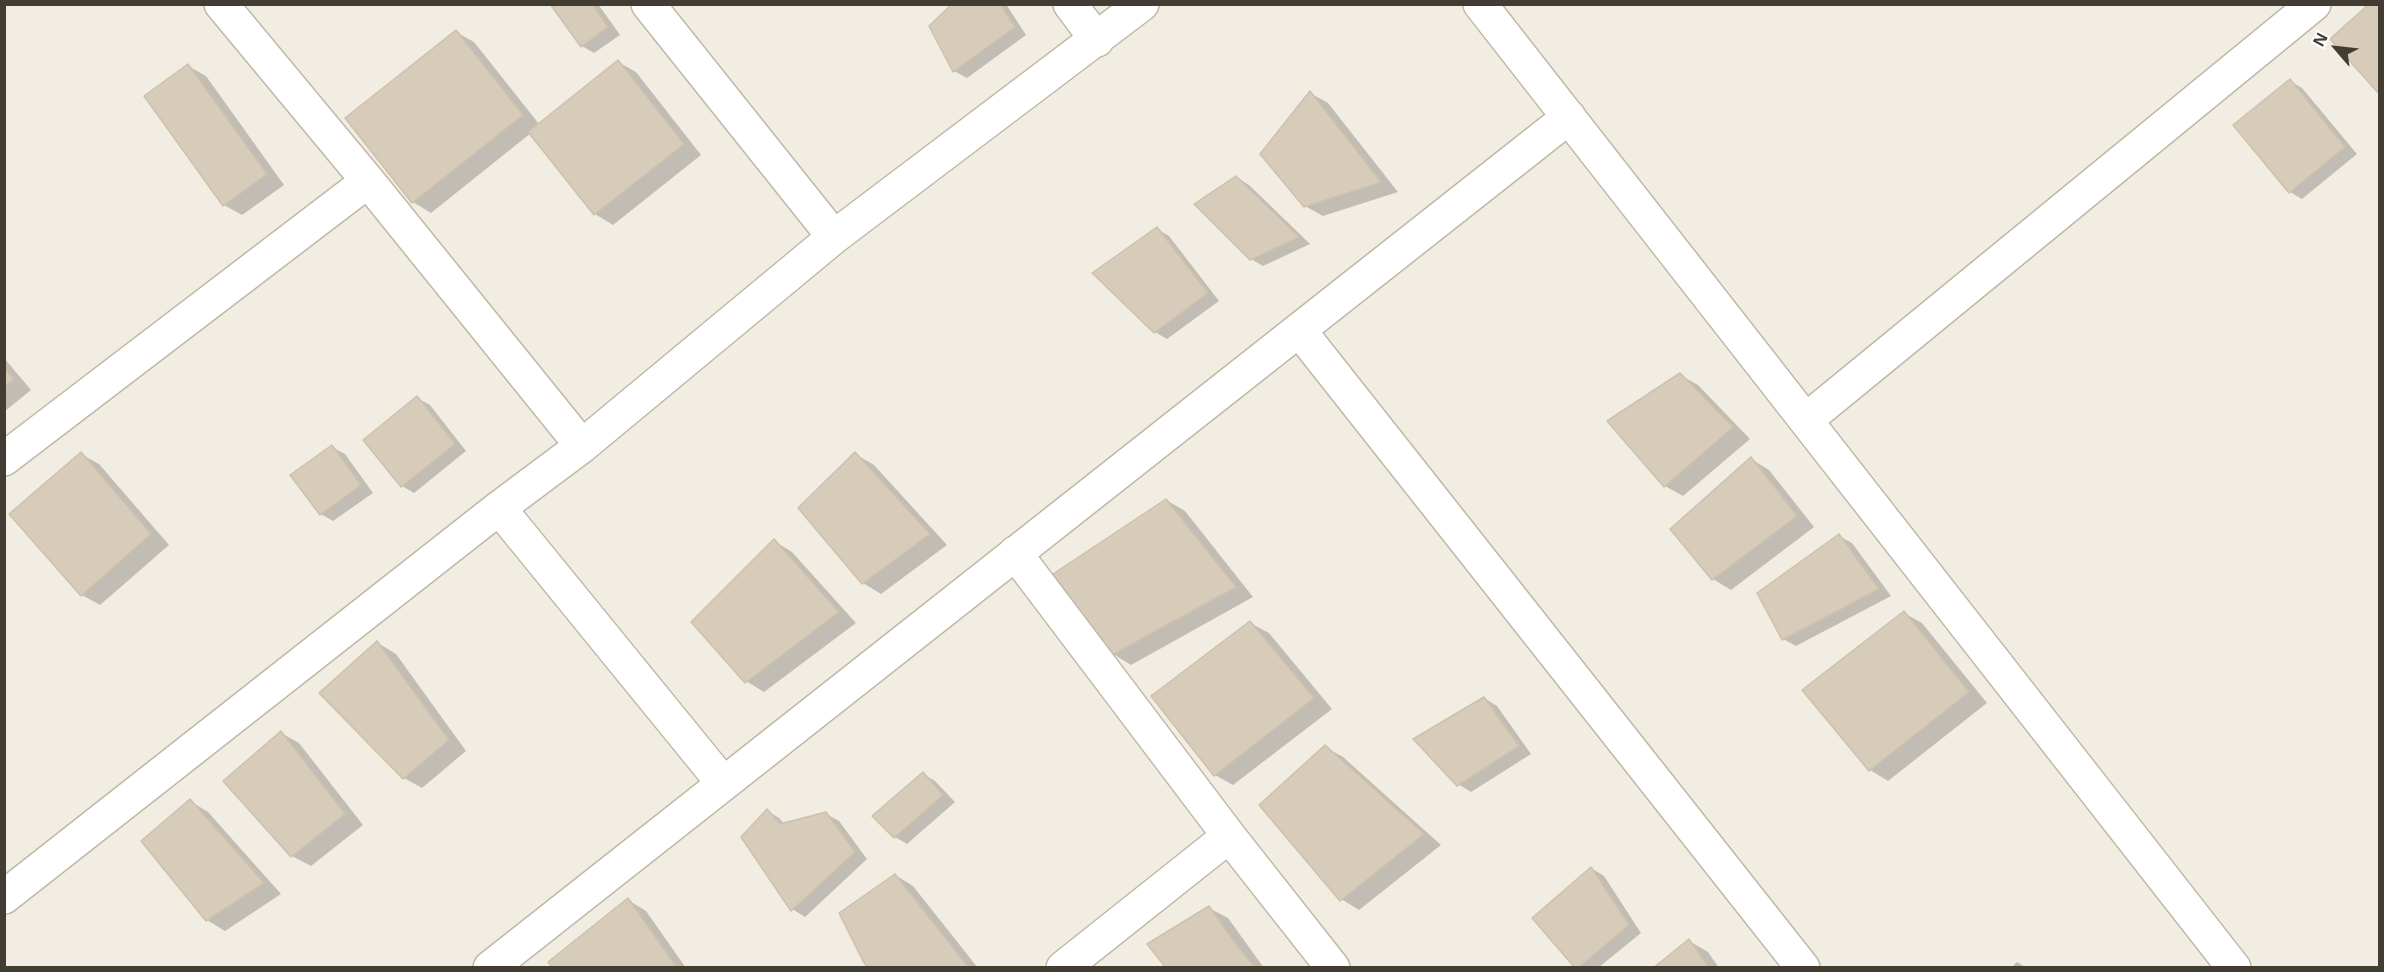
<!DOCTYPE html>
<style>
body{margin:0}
#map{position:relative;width:2384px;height:972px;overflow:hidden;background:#f2ede2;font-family:"Noto Sans",sans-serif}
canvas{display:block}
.frame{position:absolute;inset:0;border:6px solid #433c32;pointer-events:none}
.north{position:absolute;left:2306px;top:18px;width:60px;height:60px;-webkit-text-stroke:4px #fff;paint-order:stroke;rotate:298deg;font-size:16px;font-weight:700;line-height:24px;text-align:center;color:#433c32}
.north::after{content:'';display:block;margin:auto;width:21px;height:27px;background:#433c32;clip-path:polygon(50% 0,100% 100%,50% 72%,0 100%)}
</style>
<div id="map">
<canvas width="2384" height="972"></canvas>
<div class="frame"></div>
<div class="north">N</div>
</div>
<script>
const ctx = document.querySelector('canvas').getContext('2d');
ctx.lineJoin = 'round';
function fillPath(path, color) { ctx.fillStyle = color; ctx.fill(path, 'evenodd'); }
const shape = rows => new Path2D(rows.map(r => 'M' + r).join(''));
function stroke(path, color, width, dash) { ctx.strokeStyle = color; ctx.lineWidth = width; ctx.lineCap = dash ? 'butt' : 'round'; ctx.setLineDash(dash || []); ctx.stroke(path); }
fillPath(shape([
 [552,4,598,4,620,35,594,53,582,46],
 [955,4,1006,4,1026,35,967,78,954,71],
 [456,32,474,42,539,124,618,62,636,72,701,155,613,225,595,214,531,133,431,213,413,202],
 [188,66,206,76,284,185,242,215,224,205],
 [2290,81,2302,88,2357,154,2302,199,2290,192],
 [1310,93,1328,103,1398,192,1323,216,1305,206],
 [1236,177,1249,185,1310,244,1263,266,1251,259],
 [1157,229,1169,236,1219,301,1167,339,1155,332],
 [4,358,31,390,4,412],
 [1680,375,1698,385,1750,439,1683,496,1665,486],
 [417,398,430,405,466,451,414,493,402,486],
 [332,447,345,454,373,493,333,521,321,514],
 [81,454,99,464,169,545,100,605,82,595],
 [855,454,874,465,947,545,881,594,863,583],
 [1751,459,1769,470,1814,527,1731,590,1713,579],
 [1166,500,1185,511,1253,597,1131,665,1113,654],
 [1839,536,1852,543,1891,596,1796,646,1783,639],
 [774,541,792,552,856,623,764,692,746,681],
 [1904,613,1922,623,1987,703,1888,781,1870,770],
 [1250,623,1269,633,1332,709,1233,785,1215,775],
 [378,643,396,654,466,751,422,788,404,778],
 [1484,698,1497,706,1531,754,1471,792,1458,784],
 [281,733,299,743,363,825,311,866,292,856],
 [1325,747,1343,757,1441,845,1359,910,1341,899],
 [923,774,935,781,955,802,907,844,895,837],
 [190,801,208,812,281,894,225,931,207,920],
 [767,811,779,818,785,825,826,814,839,821,867,859,805,917,792,909],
 [1591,868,1604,876,1641,933,1598,968,1577,968],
 [895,875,913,886,978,968,870,968],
 [628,900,646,911,686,968,555,968],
 [1209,908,1228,918,1264,968,1168,968],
 [1689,941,1708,952,1719,968,1655,968],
 [2017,962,2027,968,2011,968]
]), '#0003');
const building = shape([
 [550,4,592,4,608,27,581,47,550,4],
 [952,4,1000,4,1015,27,953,72,929,26,952,4],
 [2369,4,2380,4,2380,95,2330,39,2369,4],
 [456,30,523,115,412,203,345,118,456,30],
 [618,60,684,144,594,215,528,132,618,60],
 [188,64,267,174,223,206,144,96,188,64],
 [2290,79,2345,147,2289,193,2233,125,2290,79],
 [1310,91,1381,182,1304,207,1260,154,1310,91],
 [1236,176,1299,237,1250,260,1194,204,1236,176],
 [1157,227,1208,293,1154,333,1092,273,1157,227],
 [4,368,14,379,4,387,4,368],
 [1680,373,1733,427,1664,487,1607,421,1680,373],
 [417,396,455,444,401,487,363,440,417,396],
 [332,445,361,485,320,515,290,475,332,445],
 [81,452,151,534,81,596,9,514,81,452],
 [855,452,930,534,862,584,798,508,855,452],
 [1751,457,1797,516,1712,580,1670,529,1751,457],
 [1166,499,1236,587,1112,655,1050,576,1166,499],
 [1839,534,1879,589,1782,640,1757,593,1839,534],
 [774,539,839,612,745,683,691,622,774,539],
 [1904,611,1969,692,1869,771,1802,690,1904,611],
 [1250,621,1314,698,1214,776,1151,696,1250,621],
 [377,641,449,740,403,779,319,693,377,641],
 [1484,697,1519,746,1457,786,1413,739,1484,697],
 [281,731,345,814,291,857,223,781,281,731],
 [1325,745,1424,834,1340,901,1259,805,1325,745],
 [923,772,943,795,894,838,872,816,923,772],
 [190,799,264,883,206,921,141,841,190,799],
 [767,809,780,824,826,812,855,852,791,911,741,837,767,809],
 [1591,867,1629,925,1578,968,1575,968,1532,918,1591,867],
 [895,874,969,968,868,968,863,961,839,913,895,874],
 [628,898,677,968,553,968,548,962,628,898],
 [1209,906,1230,936,1255,968,1166,968,1147,944,1209,906],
 [1689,939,1709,968,1653,968,1689,939]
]);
fillPath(building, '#d7cbba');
stroke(building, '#cfc0aa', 1.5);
const minor = shape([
 [221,4,368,181,582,446],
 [648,4,834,237],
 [1070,4,1097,40],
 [1480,4,2234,968],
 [1299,330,1803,968],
 [1806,420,2314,4],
 [4,459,368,181],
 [499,508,723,783],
 [1015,553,1229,836,1333,968],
 [4,897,499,508,582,446,834,237,1142,4],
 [490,968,1569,117],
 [1063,968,1229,836]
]);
stroke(minor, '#c0b7a7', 36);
stroke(minor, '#fff', 33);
</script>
